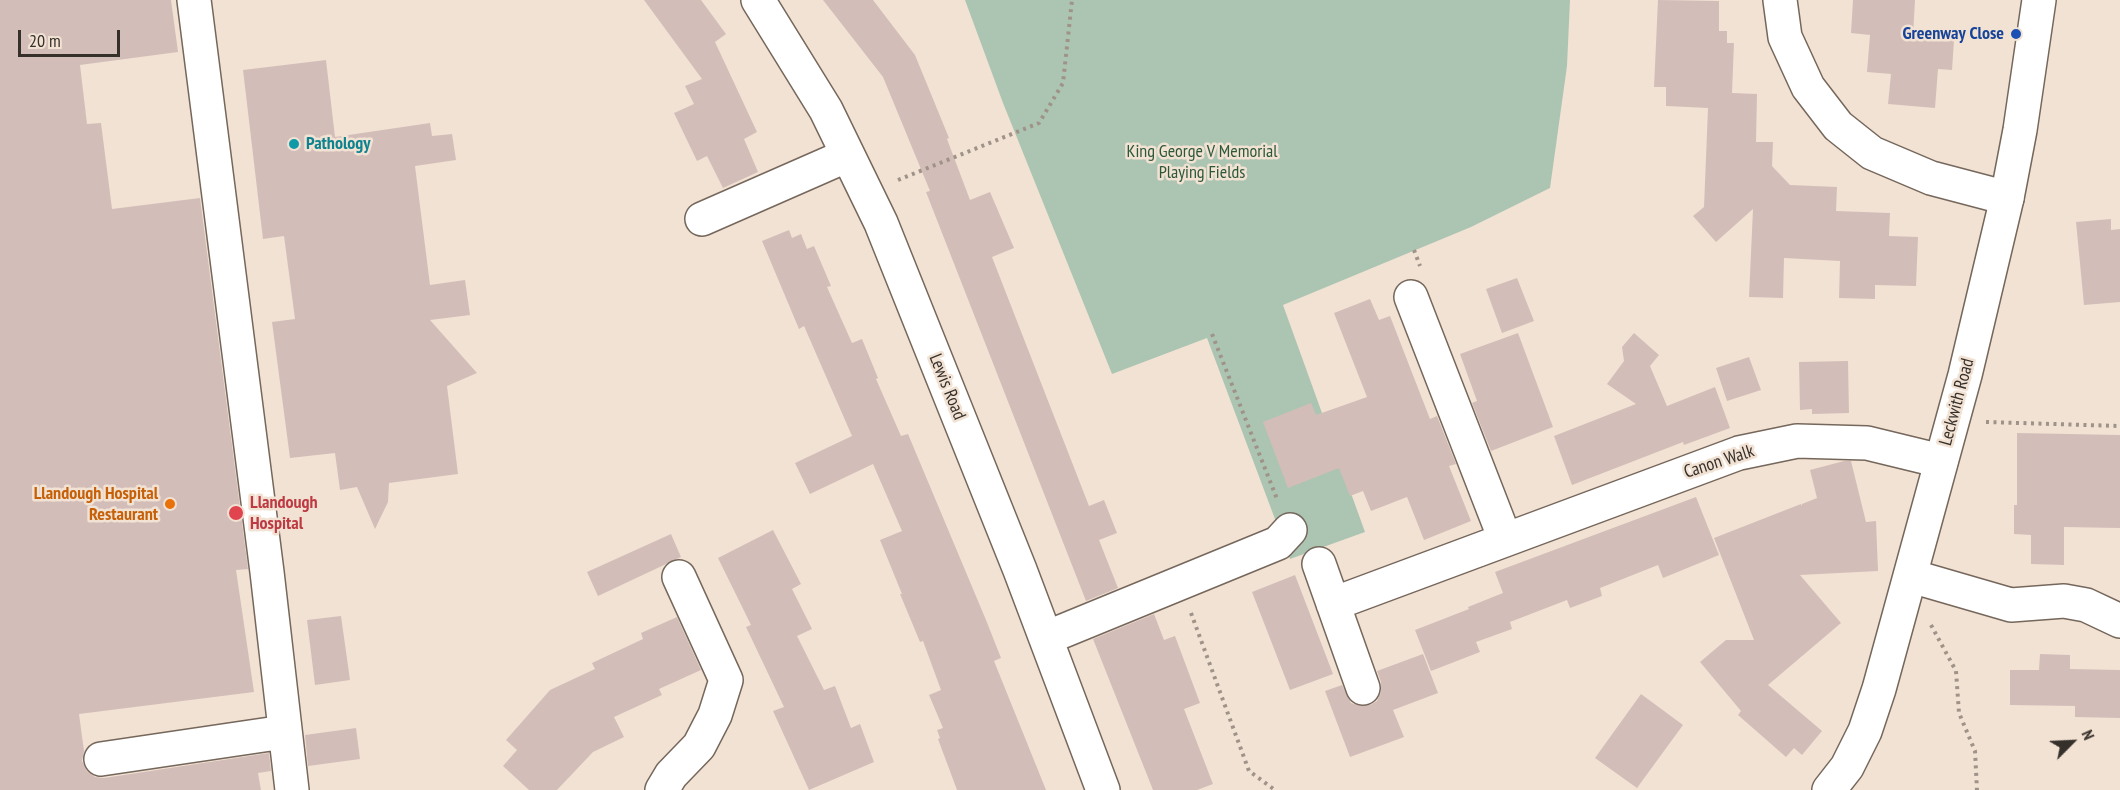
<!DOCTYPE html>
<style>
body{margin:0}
#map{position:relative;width:2120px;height:790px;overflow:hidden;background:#f2e2d3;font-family:"PT Sans Narrow",sans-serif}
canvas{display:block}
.north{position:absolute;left:2042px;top:712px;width:60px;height:60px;-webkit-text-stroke:4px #f2e2d3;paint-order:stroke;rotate:66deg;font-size:16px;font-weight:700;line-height:24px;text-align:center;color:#36302b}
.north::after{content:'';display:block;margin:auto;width:21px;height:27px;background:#36302b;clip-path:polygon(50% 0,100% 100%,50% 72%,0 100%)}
.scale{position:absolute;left:18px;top:30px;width:102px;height:27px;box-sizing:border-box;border:3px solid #36302b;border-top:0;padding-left:8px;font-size:18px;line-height:21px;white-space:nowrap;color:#36302b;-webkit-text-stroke:4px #f2e2d3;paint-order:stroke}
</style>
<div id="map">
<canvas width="2120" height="790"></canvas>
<div class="north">N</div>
<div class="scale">20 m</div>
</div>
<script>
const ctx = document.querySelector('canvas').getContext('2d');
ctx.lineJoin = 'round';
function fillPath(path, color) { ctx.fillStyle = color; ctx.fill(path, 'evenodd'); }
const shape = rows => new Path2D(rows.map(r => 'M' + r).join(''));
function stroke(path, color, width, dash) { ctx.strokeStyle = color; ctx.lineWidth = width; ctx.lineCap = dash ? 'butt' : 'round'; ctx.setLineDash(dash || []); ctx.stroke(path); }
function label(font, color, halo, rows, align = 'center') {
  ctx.font = font + ' "PT Sans Narrow",sans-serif'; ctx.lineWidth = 5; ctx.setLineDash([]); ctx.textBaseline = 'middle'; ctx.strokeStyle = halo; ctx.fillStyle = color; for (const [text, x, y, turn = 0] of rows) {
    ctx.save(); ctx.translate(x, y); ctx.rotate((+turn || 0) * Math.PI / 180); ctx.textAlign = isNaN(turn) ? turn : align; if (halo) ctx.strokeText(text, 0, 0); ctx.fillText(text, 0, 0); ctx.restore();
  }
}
fillPath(shape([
 [965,0,1570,0,1567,66,1550,188,1471,227,1283,305,1365,532,1290,559,1207,338,1112,374,1003,103]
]), '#acc5b2');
fillPath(shape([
 [0,0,171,0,178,52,80,65,87,124,101,123,112,209,200,198,248,569,236,570,254,692,79,714,84,751,82,761,87,771,95,777,104,778,269,753,271,771,258,773,261,790,0,790],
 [644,0,701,0,726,34,715,42,757,132,744,139,758,172,723,188,707,156,697,161,674,113,694,104,685,86,702,79],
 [823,0,873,0,915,55,949,138,947,139,970,200,990,192,1014,248,992,257,1089,506,1104,500,1117,533,1099,540,1118,588,1086,601,926,192,930,191,883,77],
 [1658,0,1719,1,1719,31,1727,31,1727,43,1734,43,1732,93,1757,94,1756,142,1773,142,1772,166,1790,185,1837,187,1836,211,1890,213,1889,236,1918,237,1916,286,1875,285,1875,299,1839,298,1840,261,1784,258,1783,298,1749,297,1753,209,1716,242,1693,216,1704,207,1708,108,1666,106,1666,87,1654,87],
 [1853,0,1915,0,1913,36,1954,40,1952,70,1938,69,1935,108,1888,104,1891,74,1867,72,1870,35,1851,33],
 [326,60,335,137,430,123,432,136,452,134,456,160,415,166,430,285,465,280,470,315,430,320,477,373,447,386,458,474,389,483,388,502,375,529,357,487,340,490,335,453,290,458,272,322,295,319,284,236,263,239,243,70],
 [2111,219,2111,230,2120,229,2120,302,2084,305,2076,222],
 [789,230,792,238,801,234,807,249,814,246,831,286,827,287,852,343,862,339,878,378,876,379,901,436,908,434,986,620,1001,658,994,661,1046,790,957,790,938,739,940,738,937,730,943,728,929,695,941,690,923,641,920,642,900,594,902,594,880,540,902,531,873,464,810,494,795,463,852,436,804,326,799,329,762,241],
 [1517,278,1534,321,1502,333,1486,289],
 [1370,299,1379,320,1390,316,1430,419,1437,416,1456,464,1449,466,1471,521,1424,540,1407,497,1371,511,1363,491,1350,496,1339,468,1288,488,1263,422,1311,403,1316,415,1367,397,1334,313],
 [1518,333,1553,427,1491,451,1472,403,1477,401,1460,354],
 [1634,333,1659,355,1650,366,1667,406,1715,387,1730,428,1684,445,1683,442,1572,485,1554,436,1636,404,1607,384,1624,361,1622,347],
 [1749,357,1761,390,1727,401,1716,368],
 [1848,361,1849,413,1812,414,1812,409,1800,410,1799,362],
 [2017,433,2120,435,2120,528,2064,527,2064,565,2031,564,2031,535,2014,534,2014,505,2017,505],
 [1844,461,1851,461,1866,522,1876,521,1878,571,1800,575,1841,623,1768,685,1822,731,1802,755,1794,748,1786,757,1738,715,1741,711,1700,662,1726,640,1754,640,1714,538,1801,504,1802,506,1802,504,1817,498,1810,470],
 [1696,497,1719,555,1663,578,1658,565,1600,588,1602,596,1570,608,1567,600,1510,622,1512,629,1476,642,1480,652,1431,671,1415,630,1469,609,1468,607,1503,593,1495,572],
 [773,530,801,584,792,589,812,629,797,636,824,690,835,686,851,728,860,724,874,762,809,790,773,711,784,707,746,627,751,625,718,558],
 [671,534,681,557,598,596,587,572],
 [1295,575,1333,674,1290,690,1252,592],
 [1154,614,1164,640,1175,636,1200,703,1184,709,1213,784,1197,790,1153,790,1093,639],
 [341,616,350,680,315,685,307,620],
 [677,617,701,670,659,689,662,695,614,717,624,737,593,752,557,790,529,790,503,766,517,750,506,740,550,690,595,669,592,663,643,639,641,633],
 [1423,654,1438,693,1393,710,1404,737,1350,757,1325,691,1342,685,1351,703,1360,706,1370,705,1377,701,1381,692,1381,682,1377,671],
 [2040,654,2070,655,2070,669,2120,670,2120,718,2075,717,2075,706,2010,705,2010,670,2039,670],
 [1641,694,1683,725,1637,788,1595,758],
 [356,728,360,759,308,766,305,735]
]), '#d3bdb9');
const minor = shape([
 [194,0,267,572,292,790],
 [758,0,826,110,881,223,1020,570,1103,790],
 [1780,0,1785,37,1808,87,1838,126,1872,153,1931,178,2007,198],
 [702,219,848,155],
 [1411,297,1505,539],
 [1319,564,1363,688],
 [1911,576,2011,605,2064,601,2086,605,2120,621],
 [1333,604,1739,453,1797,441,1867,443,1941,461],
 [1046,638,1278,543,1290,530],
 [101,759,284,732],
 [662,790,671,775,699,746,715,715,726,680,679,577]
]);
const major = shape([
 [1829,790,1847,767,1865,731,1879,689,1965,375,2007,198,2020,130,2039,0]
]);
stroke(minor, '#75675b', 36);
stroke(major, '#75675b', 36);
stroke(shape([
 [898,180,1039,123,1063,83,1072,0],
 [1414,250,1420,266],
 [1212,334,1277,499],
 [1986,422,2120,426],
 [1191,613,1249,771,1275,790],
 [1931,625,1956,671,1959,713,1975,751,1977,790]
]), '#9f9389', 4, [3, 4.5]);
stroke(minor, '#fff', 33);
stroke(major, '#fff', 33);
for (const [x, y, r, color] of [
 [2016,34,6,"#1a4fb4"],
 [294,144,6,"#0f9aa8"],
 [170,504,6,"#e8710a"],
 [236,513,8,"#e0444e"]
]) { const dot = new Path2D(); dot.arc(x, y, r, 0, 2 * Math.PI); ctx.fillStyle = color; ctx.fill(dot); stroke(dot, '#f2e2d3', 2); }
label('bold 18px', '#164399', '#f2e2d3', [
 ["Greenway Close",2004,34]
], 'right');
label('bold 18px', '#0d838f', '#f2e2d3', [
 ["Pathology",306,144]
], 'left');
label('18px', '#2b5839', '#f2e2d3', [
 ["King George V Memorial",1202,152],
 ["Playing Fields",1202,173]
]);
label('18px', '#36302b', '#f2e2d3', [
 ["Lewis Road",947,387,68],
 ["Leckwith Road",1957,402,-75],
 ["Canon Walk",1719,462,-18]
]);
label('bold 18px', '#c56008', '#f2e2d3', [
 ["Llandough Hospital",158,494],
 ["Restaurant",158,515]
], 'right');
label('bold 18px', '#be3a42', '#f2e2d3', [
 ["Llandough",250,503],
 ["Hospital",250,524]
], 'left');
</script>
